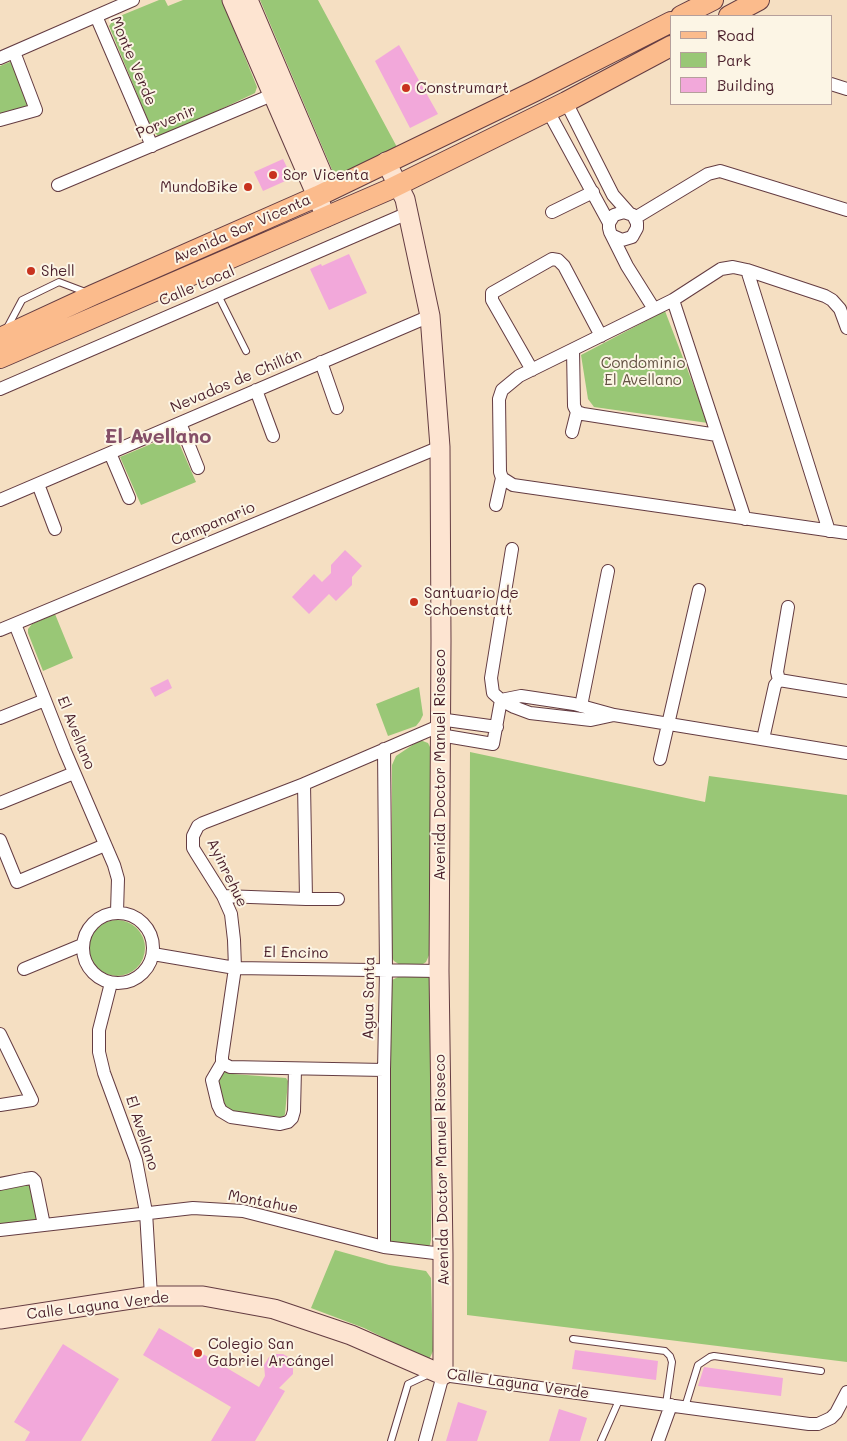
<!DOCTYPE html>
<meta charset="utf-8">
<style>
body{margin:0}
#map{position:relative;width:847px;height:1441px;overflow:hidden;background:#f5dfc2;font-family:Mali,sans-serif}
canvas{display:block}
.legend{position:absolute;left:670px;top:15px;width:162px;height:90px;box-sizing:border-box;background:#fcf5e5;border:1px solid #b59f9b;margin:0;padding:6px 9px;list-style:none;font-size:15px;color:#4a1f2b}
.legend li{display:flex;align-items:center;gap:10px;height:25px}
.legend b{width:25px;border:1px solid #b59f9b}
</style>
<div id="map">
<canvas width="847" height="1441"></canvas>
<ul class="legend">
<li><b style="height:6px;background:#fbbb8c"></b>Road</li>
<li><b style="height:14px;background:#99c776"></b>Park</li>
<li><b style="height:14px;background:#f2a8da"></b>Building</li>
</ul>
</div>
<script>
const ctx = document.querySelector('canvas').getContext('2d');
ctx.lineJoin = 'round';
function fillPath(path, color) { ctx.fillStyle = color; ctx.fill(path, 'evenodd'); }
const shape = rows => new Path2D(rows.map(r => 'M' + r).join(''));
function stroke(path, color, width, dash) { ctx.strokeStyle = color; ctx.lineWidth = width; ctx.lineCap = dash ? 'butt' : 'round'; ctx.setLineDash(dash || []); ctx.stroke(path); }
function label(font, color, halo, rows, align = 'center') {
  ctx.font = font + ' Mali,sans-serif'; ctx.lineWidth = 4; ctx.setLineDash([]); ctx.textBaseline = 'middle'; ctx.strokeStyle = halo; ctx.fillStyle = color; for (const [text, x, y, turn = 0] of rows) {
    ctx.save(); ctx.translate(x, y); ctx.rotate((+turn || 0) * Math.PI / 180); ctx.textAlign = isNaN(turn) ? turn : align; if (halo) ctx.strokeText(text, 0, 0); ctx.fillText(text, 0, 0); ctx.restore();
  }
}
fillPath(shape([
 [159,0,165,0,168,6,183,0,222,0,257,87,255,93,160,138,152,130,109,26,115,18],
 [260,0,318,0,398,149,338,176,333,172],
 [12,61,28,107,0,115,0,66],
 [665,311,708,423,594,407,588,399,581,355],
 [175,434,196,482,141,505,120,457],
 [55,614,73,658,43,671,28,633,28,629,32,624],
 [419,687,423,715,420,721,416,726,388,736,376,704],
 [420,740,428,743,430,747,430,953,426,962,423,964,400,965,394,961,392,958,392,765,396,756],
 [470,752,705,802,709,776,847,795,847,1362,467,1315],
 '89 948a28 28 0 1 1 56 0a28 28 0 1 1-56 0Z',
 [398,977,427,977,430,978,433,985,431,1240,430,1245,426,1247,391,1243,388,1237,392,983,392,980],
 [221,1068,233,1074,286,1078,288,1081,285,1114,283,1118,231,1113,225,1109,216,1085],
 [31,1183,39,1220,0,1224,0,1188],
 [335,1250,389,1265,426,1271,431,1278,433,1351,429,1360,364,1328,311,1308]
]), '#99c776');
fillPath(shape([
 [399,45,438,114,410,128,375,61],
 [283,159,292,178,263,191,254,172],
 [349,254,367,293,329,310,310,269,321,264,322,266],
 [345,550,362,566,352,577,352,585,336,601,329,594,309,614,292,597,314,574,322,582,331,573,331,565],
 [168,679,172,688,155,697,150,688],
 [159,1328,259,1387,265,1376,264,1365,269,1357,276,1354,283,1354,290,1358,293,1365,293,1374,279,1388,285,1391,255,1441,211,1441,231,1407,143,1355],
 [63,1344,119,1379,81,1441,25,1441,30,1432,14,1422],
 [575,1350,658,1361,656,1380,572,1369],
 [704,1367,783,1378,781,1396,698,1386],
 [458,1402,487,1411,477,1441,446,1441],
 [559,1409,587,1418,580,1441,549,1441]
]), '#f2a8da');
const lane = shape([
 [218,295,246,351],
 [6,330,22,300,59,282,88,293],
 [573,1339,665,1351,670,1356,672,1362,666,1404],
 [685,1407,698,1365,710,1357,714,1356,821,1371],
 [391,1441,408,1384,425,1376,427,1371],
 [601,1441,620,1398]
]);
const street = shape([
 [96,16,152,146],
 [0,58,133,0],
 [831,84,847,89],
 [566,102,613,195,629,213],
 [548,111,609,223],
 [0,120,36,110,14,52],
 [58,185,279,92],
 [552,212,593,192],
 [635,218,708,174,720,171,847,210],
 [613,236,622,240,632,237,637,228,637,223,633,215,624,212,614,215,609,223,609,228,610,232,627,266,654,309],
 [747,270,829,531],
 [673,300,745,519],
 [847,328,840,309,832,300,825,296,747,270,733,267,721,269,673,300,519,376,502,390,499,399,500,472,502,478,513,485,847,533],
 [573,350,574,406,577,412,583,414,717,435],
 [321,362,337,408],
 [532,370,492,300,492,293,552,259,558,260,564,266,601,336],
 [0,389,408,213],
 [256,390,273,436],
 [180,423,198,468],
 [572,432,577,412],
 [110,453,129,498],
 [38,484,55,529],
 [0,500,430,316],
 [496,505,502,478],
 [788,607,777,672,779,680,847,691],
 [15,624,65,751,114,865,118,879,117,912],
 [0,630,440,447],
 [501,700,521,696,574,704,614,715,591,720,530,713,514,707,501,700,493,693,491,678,512,549],
 [581,706,608,571],
 [614,715,847,753],
 [0,718,45,700],
 [439,719,497,727],
 [440,735,493,744,501,700],
 [763,739,775,685,779,680],
 [384,749,386,971,384,1070,384,1247],
 [660,759,699,590],
 [0,803,74,773],
 [0,840,17,882,105,845],
 [223,896,306,899,304,784],
 [306,899,338,899],
 '83 948a35 35 0 1 1 70 0a35 35 0 1 1-70 0Z',
 [153,954,235,968,439,971],
 [24,969,82,945],
 [111,983,99,1030,99,1052,104,1073,136,1160,146,1212,151,1296],
 [0,1034,32,1100,0,1105],
 [222,1063,212,1080,218,1105,221,1111,231,1117,280,1124,288,1122,292,1118,294,1111,295,1069],
 [384,1070,230,1067,222,1063,222,1057,235,968,234,940,231,914,223,896,196,853,193,848,193,836,198,826,203,823,304,784,439,726],
 [0,1184,25,1179,32,1178,35,1181,44,1225],
 [0,1230,193,1208,243,1211,384,1247,443,1254],
 [425,1441,443,1375,809,1424,818,1424,831,1418,836,1413,847,1392],
 [658,1441,671,1405]
]);
const secondary = shape([
 [232,0,326,217],
 [248,0,329,190],
 [0,1319,151,1296,203,1296,274,1309,351,1335,443,1375,443,1254,439,971,441,641,440,447,430,316,405,199,386,162]
]);
const primary = shape([
 [681,16,713,0],
 [729,16,759,0],
 [0,338,93,295,318,196,535,91,671,22],
 [0,358,388,190,566,102,671,46]
]);
stroke(lane, '#643c42', 8);
stroke(street, '#643c42', 14);
stroke(secondary, '#643c42', 21);
stroke(primary, '#643c42', 22);
stroke(lane, '#fff', 6);
stroke(street, '#fff', 12);
stroke(secondary, '#fde4d1', 19);
stroke(primary, '#fbbb8c', 20);
for (const [x, y, r, color] of [
 [406,88,5,"#c8321e"],
 [273,175,5,"#c8321e"],
 [248,187,5,"#c8321e"],
 [31,271,5,"#c8321e"],
 [414,602,5,"#c8321e"],
 [198,1353,5,"#c8321e"]
]) { const dot = new Path2D(); dot.arc(x, y, r, 0, 2 * Math.PI); ctx.fillStyle = color; ctx.fill(dot); stroke(dot, '#fcf5e5', 2); }
label('15px', '#4a1f2b', '#fcf5e5', [
 ["Monte Verde",133,61,67],
 ["Porvenir",166,122,-23],
 ["Avenida Sor Vicenta",242,229,-24],
 ["Calle Local",197,286,-23],
 ["Nevados de Chillán",236,381,-23],
 ["Campanario",213,524,-23],
 ["El Avellano",76,733,68],
 ["Avenida Doctor Manuel Rioseco",440,765,-90],
 ["Ayinrehue",227,873,64],
 ["El Encino",296,953,1],
 ["Agua Santa",369,998,-89],
 ["El Avellano",142,1133,72],
 ["Avenida Doctor Manuel Rioseco",442,1170,-91],
 ["Montahue",263,1202,11],
 ["Calle Laguna Verde",98,1306,-7],
 ["Calle Laguna Verde",518,1384,8]
]);
label('15px', '#4a1f2b', '#fcf5e5', [
 ["Construmart",416,88],
 ["Sor Vicenta",283,175],
 ["MundoBike",238,187,"right"],
 ["Shell",41,271],
 ["Santuario de",424,593],
 ["Schoenstatt",424,610],
 ["Colegio San",208,1344],
 ["Gabriel Arcángel",208,1361]
], 'left');
label('15px', '#625142', '#fcf5e5', [
 ["Condominio",643,363],
 ["El Avellano",643,380]
]);
label('bold 20px', '#854f68', '#fcf5e5', [
 ["El Avellano",158,437]
]);
</script>
